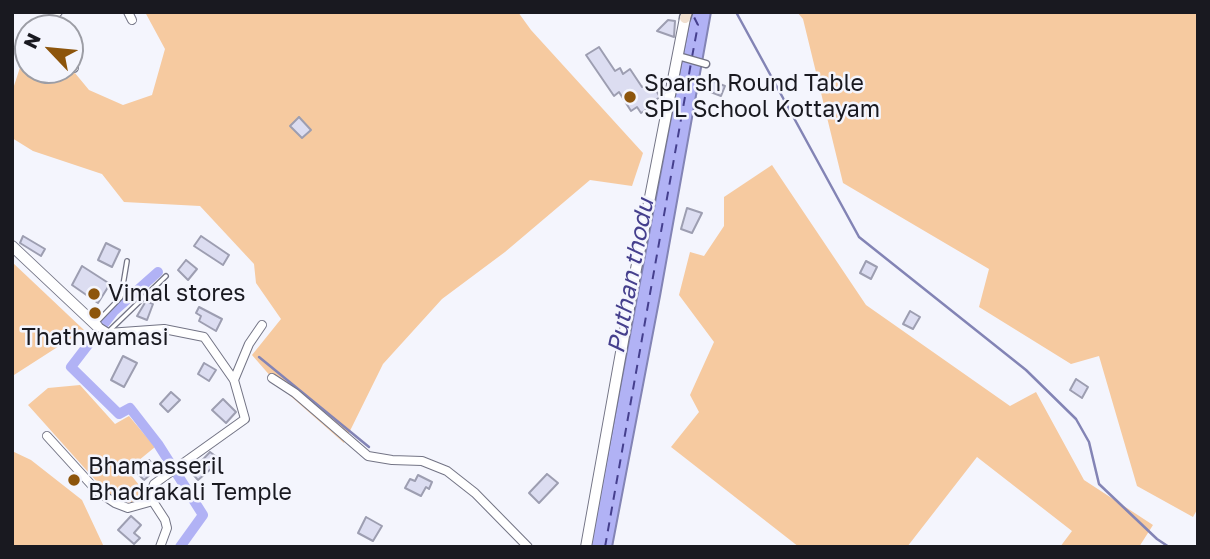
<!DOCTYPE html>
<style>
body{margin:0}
#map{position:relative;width:1210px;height:559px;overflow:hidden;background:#f4f5fd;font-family:"Golos Text",sans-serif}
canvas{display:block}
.frame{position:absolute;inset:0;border:14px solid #191920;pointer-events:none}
.north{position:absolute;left:14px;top:14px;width:70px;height:70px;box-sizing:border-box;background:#f4f5fd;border:2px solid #9c9da5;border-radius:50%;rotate:296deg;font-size:19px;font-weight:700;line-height:28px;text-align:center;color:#191920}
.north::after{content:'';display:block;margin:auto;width:24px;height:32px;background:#8d550c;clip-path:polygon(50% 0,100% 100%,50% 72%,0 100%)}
</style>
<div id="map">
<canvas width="1210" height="559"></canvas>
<div class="frame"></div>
<div class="north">N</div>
</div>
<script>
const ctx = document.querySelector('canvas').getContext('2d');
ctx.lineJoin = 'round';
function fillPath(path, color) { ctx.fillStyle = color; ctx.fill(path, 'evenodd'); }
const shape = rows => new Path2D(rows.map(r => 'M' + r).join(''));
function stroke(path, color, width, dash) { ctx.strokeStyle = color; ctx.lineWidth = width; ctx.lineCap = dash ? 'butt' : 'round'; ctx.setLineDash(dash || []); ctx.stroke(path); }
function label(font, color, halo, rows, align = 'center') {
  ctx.font = font + ' "Golos Text",sans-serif'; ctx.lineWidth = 5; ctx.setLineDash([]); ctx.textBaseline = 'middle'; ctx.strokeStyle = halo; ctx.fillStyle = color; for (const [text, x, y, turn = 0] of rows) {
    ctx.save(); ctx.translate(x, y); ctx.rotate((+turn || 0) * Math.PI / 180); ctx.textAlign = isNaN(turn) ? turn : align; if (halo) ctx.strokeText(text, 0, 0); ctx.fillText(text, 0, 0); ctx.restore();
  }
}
fillPath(shape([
 [145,12,518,12,531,30,643,153,632,186,590,180,505,252,442,299,383,364,344,443,279,386,252,355,281,319,256,283,254,264,200,206,124,202,102,174,33,151,12,138,12,92,28,43,28,70,70,70,70,67,89,90,123,105,152,95,165,49],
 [797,12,1198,12,1198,508,1193,517,1137,486,1099,356,1071,364,979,307,989,269,843,183,803,19],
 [772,165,866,305,1010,406,1036,392,1084,480,1153,525,1139,547,1060,547,1072,531,977,457,907,547,799,547,671,447,699,412,690,395,714,342,679,295,690,252,704,256,724,226,724,197],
 [12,262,84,330,14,375,12,374],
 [80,385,115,424,129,416,155,447,127,470,143,490,137,504,122,503,106,492,28,405,48,388],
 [12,451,31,460,82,500,104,547,12,547]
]), '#f6caa0');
const water = shape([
 [691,12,711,12,660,296,612,547,590,547,691,12]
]);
fillPath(water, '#b1b2f5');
stroke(water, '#8384b5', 2);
stroke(shape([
 [736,12,859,237,1026,370,1076,419,1089,442,1099,484,1157,539,1169,547],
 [259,357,369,447]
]), '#8384b5', 2.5);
stroke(shape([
 [158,272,114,311,71,367,119,414,130,408,158,444,203,515,180,547]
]), '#b1b2f5', 10);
stroke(shape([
 [692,57,698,25,694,17,698,12],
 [605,547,691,63]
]), '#453f8d', 2, [9, 7]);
const building = shape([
 [668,20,675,21,674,37,657,31,668,20],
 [599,47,615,71,620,68,623,74,630,69,642,87,651,82,660,97,653,102,655,104,641,113,637,107,631,111,619,92,614,96,586,55,599,47],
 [712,81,725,86,721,96,708,91,712,81],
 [299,117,311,130,302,138,290,126,299,117],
 [687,208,702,213,692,233,681,229,687,208],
 [23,236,45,249,41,256,20,243,23,236],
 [201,236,229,255,223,265,194,246,201,236],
 [106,243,120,250,112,267,98,260,106,243],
 [186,260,197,269,188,280,178,270,186,260],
 [866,261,877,267,871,279,860,273,866,261],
 [82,266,110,284,98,303,72,285,82,266],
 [146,301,153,304,147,320,137,316,146,301],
 [199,307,222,319,216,331,199,321,201,316,196,313,199,307],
 [910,311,920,317,913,329,903,324,910,311],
 [123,356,137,363,124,387,111,380,123,356],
 [204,363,216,370,209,381,198,374,204,363],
 [1076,379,1088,387,1082,398,1070,390,1076,379],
 [171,392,180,400,168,412,160,404,171,392],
 [223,399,236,412,226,423,212,410,223,399],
 [210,452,218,458,212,468,198,480,191,472,210,452],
 [149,460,157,469,144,480,136,472,149,460],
 [547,474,558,483,539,503,529,493,547,474],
 [418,475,432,482,429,489,426,487,421,496,405,488,410,479,415,481,418,475],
 [131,516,141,525,134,533,140,538,134,544,118,530,131,516],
 [366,517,382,526,373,541,358,533,366,517]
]);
fillPath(building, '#dcddf1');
stroke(building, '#9d9eb1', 2);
const service = shape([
 [96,323,121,297,127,261],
 [109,331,166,276]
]);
const pedestrian = shape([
 [678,56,706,64]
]);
const minor = shape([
 [128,12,132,20],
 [42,28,58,12],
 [70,63,74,68],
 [97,326,108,333,164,329,204,337,234,380,245,419,154,484,151,492,152,500,165,520,167,528,160,547],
 [272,378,295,393,368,456,392,460,422,461,447,471,475,493,528,547],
 [234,380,249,344,262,325],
 [47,436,97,491,115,503,128,508,153,501]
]);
const tertiary = shape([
 [12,246,97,326],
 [586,547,636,269,685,18]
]);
const secondary = shape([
 [685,18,687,12]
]);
stroke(service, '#737485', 6);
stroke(pedestrian, '#737485', 9);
stroke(minor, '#737485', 10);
stroke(tertiary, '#737485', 12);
stroke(secondary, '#737485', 13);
stroke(service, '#fff', 3.5);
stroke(pedestrian, '#fff', 6);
stroke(minor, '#fff', 8);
stroke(tertiary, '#fff', 10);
stroke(secondary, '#f1e0d0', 10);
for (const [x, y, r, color] of [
 [630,97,7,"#8d550c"],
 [94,294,7,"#8d550c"],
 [95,313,7,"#8d550c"],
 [74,480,7,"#8d550c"]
]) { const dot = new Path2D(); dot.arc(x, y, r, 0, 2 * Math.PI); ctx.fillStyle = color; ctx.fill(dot); stroke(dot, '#f4f5fd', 2.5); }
label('23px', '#191920', '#f4f5fd', [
 ["Sparsh Round Table",644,84],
 ["SPL School Kottayam",644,110],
 ["Vimal stores",108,294],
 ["Thathwamasi",95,338,"center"],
 ["Bhamasseril",88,467],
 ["Bhadrakali Temple",88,493]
], 'left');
label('italic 24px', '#453f8d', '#f4f5fd', [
 ["Puthan thodu",631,276,-79]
]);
</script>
